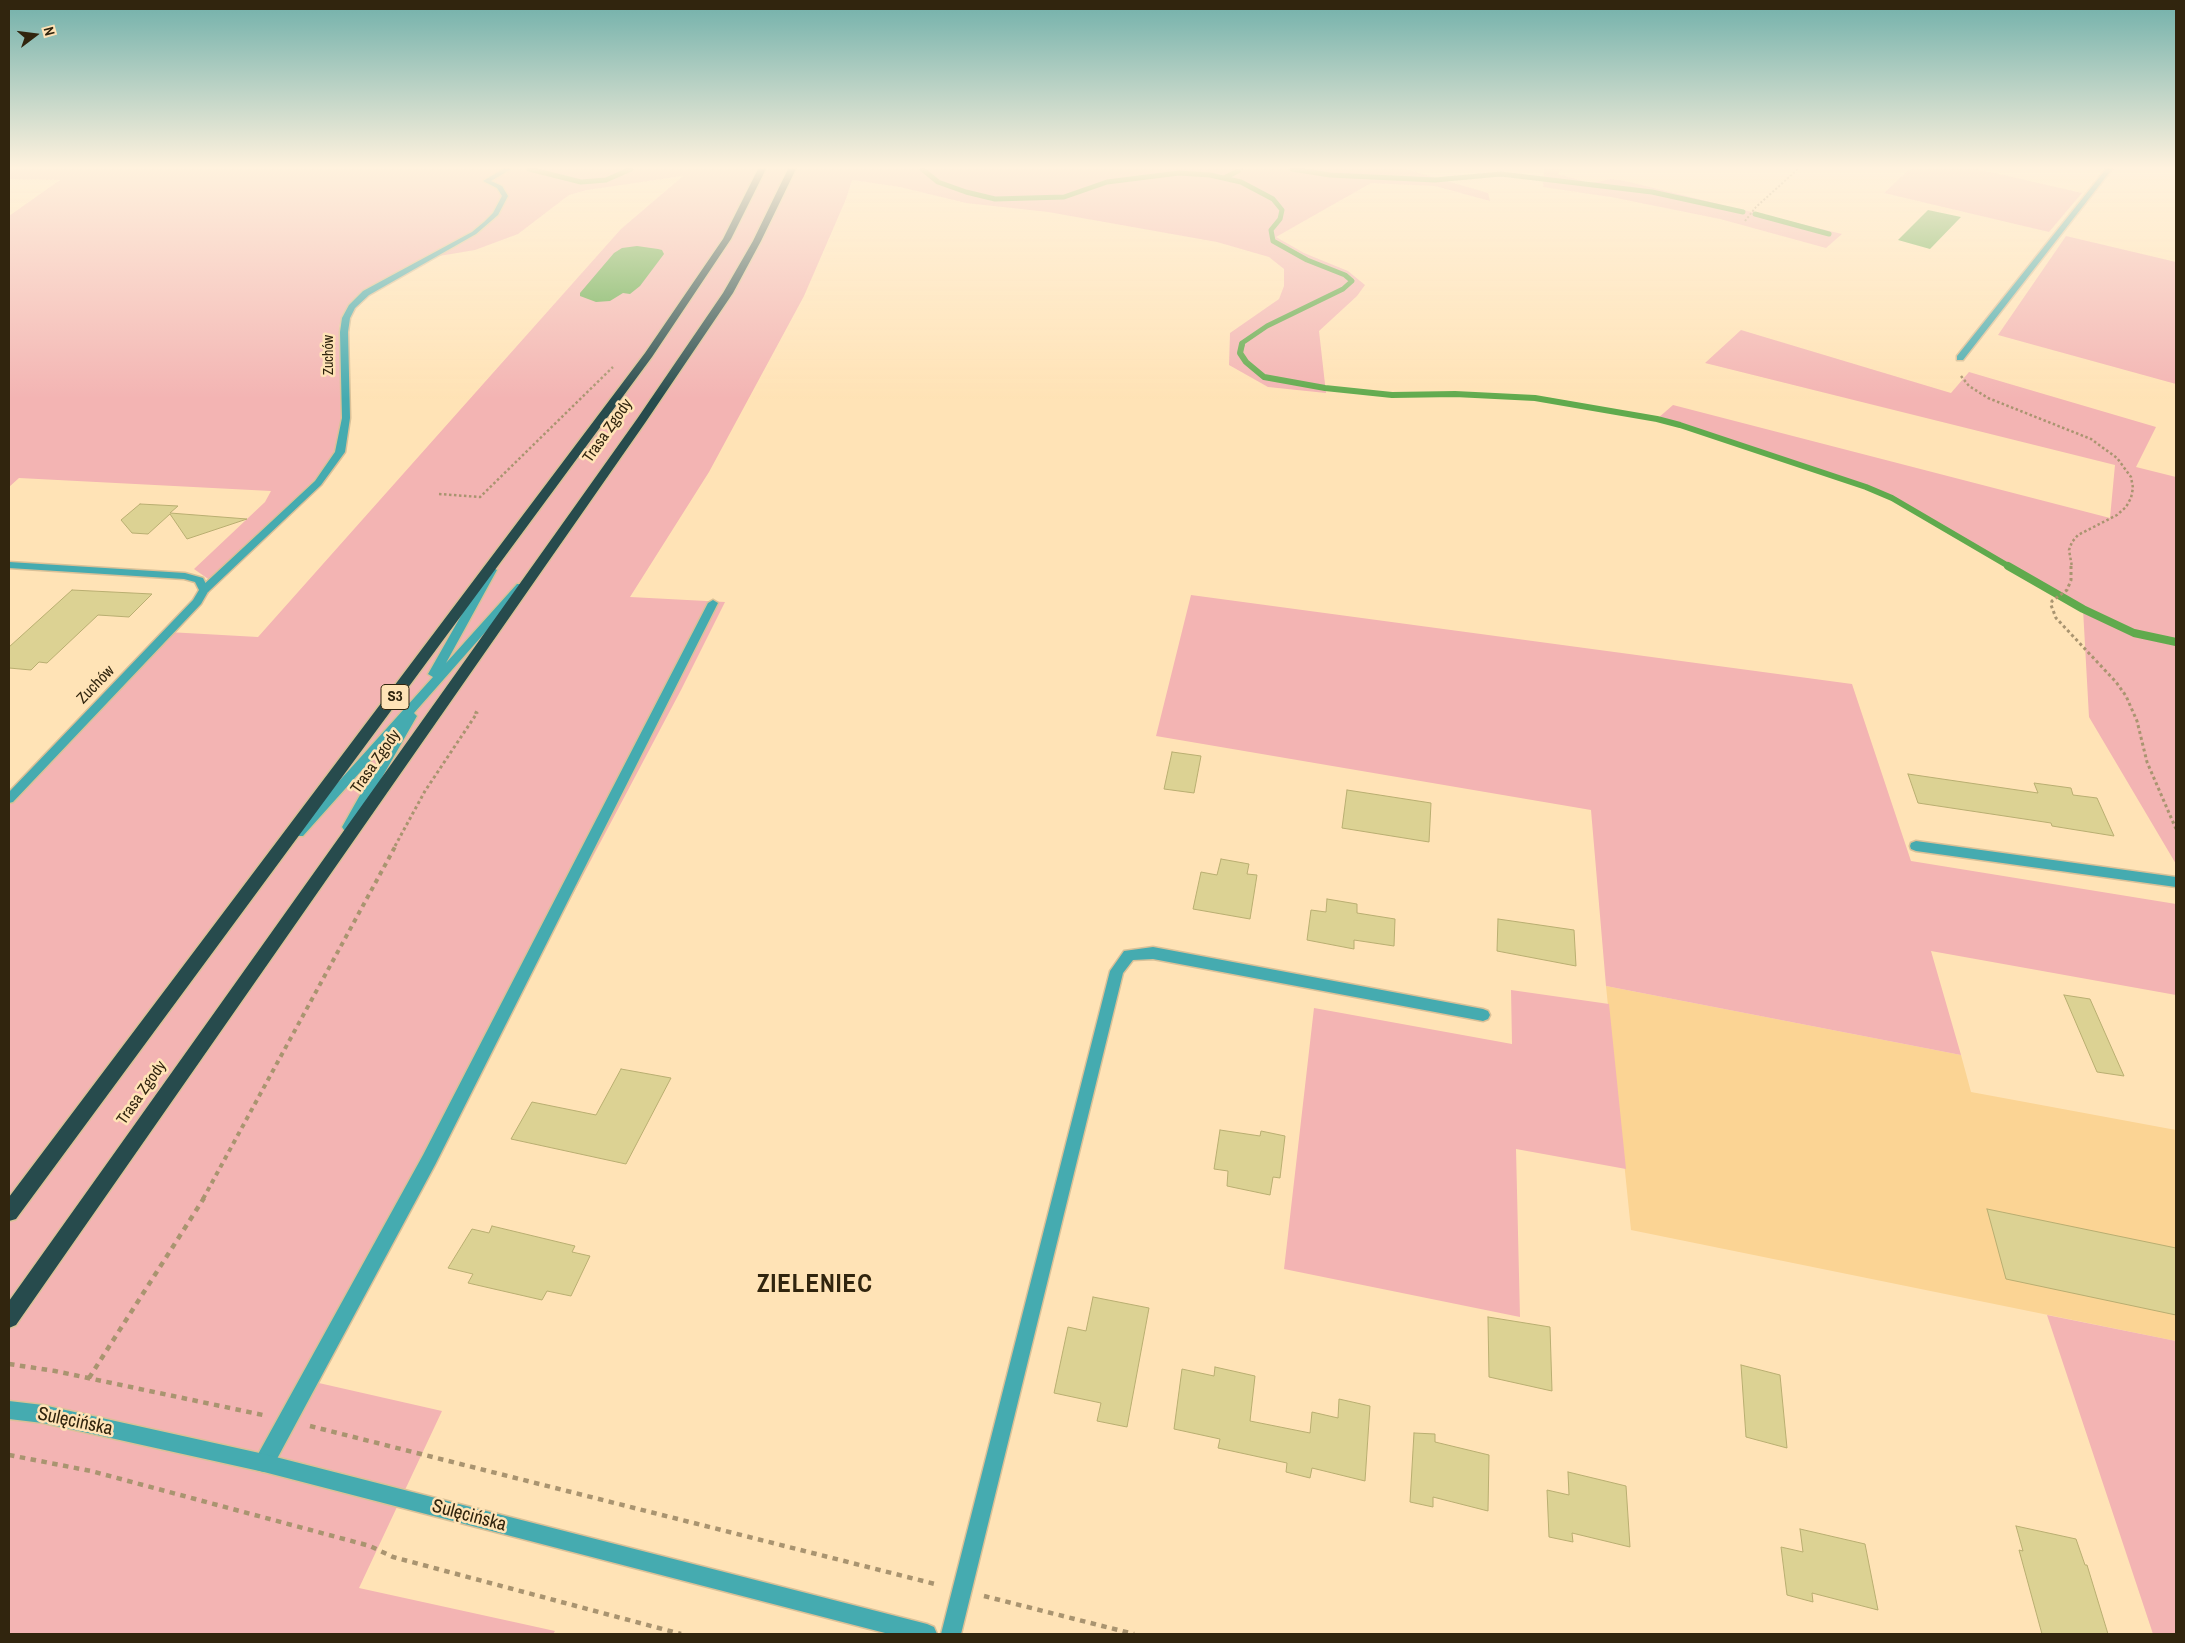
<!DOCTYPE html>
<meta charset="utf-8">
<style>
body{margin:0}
#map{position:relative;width:2185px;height:1643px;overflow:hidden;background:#ffe3b6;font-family:"Archivo Narrow",sans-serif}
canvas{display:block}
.frame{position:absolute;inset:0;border:10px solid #31250e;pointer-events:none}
.north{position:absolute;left:10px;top:10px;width:50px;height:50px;-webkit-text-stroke:4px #ffe3b6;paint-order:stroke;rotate:75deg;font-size:14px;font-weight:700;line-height:20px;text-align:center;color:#31250e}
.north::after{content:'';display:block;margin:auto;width:18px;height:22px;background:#31250e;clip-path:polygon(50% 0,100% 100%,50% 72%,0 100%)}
</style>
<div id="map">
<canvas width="2185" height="1643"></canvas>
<div class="frame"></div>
<div class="north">N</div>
</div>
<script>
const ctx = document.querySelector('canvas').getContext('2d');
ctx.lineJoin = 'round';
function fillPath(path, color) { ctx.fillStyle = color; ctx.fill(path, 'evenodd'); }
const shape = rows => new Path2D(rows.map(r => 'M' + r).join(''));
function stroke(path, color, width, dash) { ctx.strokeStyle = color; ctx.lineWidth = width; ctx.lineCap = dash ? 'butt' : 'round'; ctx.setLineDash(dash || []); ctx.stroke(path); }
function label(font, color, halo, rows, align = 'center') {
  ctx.font = font + ' "Archivo Narrow",sans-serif'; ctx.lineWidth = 5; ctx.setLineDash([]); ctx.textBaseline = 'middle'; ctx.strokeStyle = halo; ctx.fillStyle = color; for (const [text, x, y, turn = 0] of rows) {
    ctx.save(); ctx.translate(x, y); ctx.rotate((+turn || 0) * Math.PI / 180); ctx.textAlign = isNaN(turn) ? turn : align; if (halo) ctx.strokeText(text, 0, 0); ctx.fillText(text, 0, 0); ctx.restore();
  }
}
fillPath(shape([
 [1606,986,1961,1055,1971,1092,2176,1130,2176,1341,1631,1230]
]), '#fbd494');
fillPath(shape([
 [9,169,1406,169,1488,193,1490,201,1435,186,1371,183,1276,237,1304,253,1348,271,1365,285,1357,296,1319,331,1326,393,1268,387,1229,365,1230,333,1279,299,1284,286,1284,269,1269,257,1217,242,1048,212,966,203,900,187,852,180,846,199,804,296,709,472,630,597,725,602,681,690,321,1370,310,1381,442,1411,359,1588,555,1631,553,1634,9,1634,9,805,168,632,258,637,621,229,683,176,587,190,569,195,518,234,475,250,433,257,373,286,352,301,342,318,339,327,346,403,337,458,211,581,194,569,265,502,271,491,19,478,9,487,9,216,60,180,9,179],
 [1544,169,1563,169,1557,174,1591,183,1611,179,1621,180,1842,234,1826,248,1720,219,1611,197,1543,187],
 [1910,169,1977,169,2082,193,2049,232,1884,193],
 [2066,236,2176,262,2176,384,1998,335],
 [1741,330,1951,393,1969,372,2156,427,2136,467,2176,477,2176,864,2089,717,2083,609,1892,498,1866,487,1680,425,1657,419,1673,405,2110,518,2115,465,1705,363],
 [1191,595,1852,684,1911,861,2176,904,2176,995,1931,951,1961,1055,1606,986,1591,810,1156,736],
 [1511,990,1609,1004,1626,1169,1516,1149,1520,1317,1284,1269,1314,1008,1512,1044],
 [2047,1315,2176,1341,2176,1634,2153,1634]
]), '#f3b4b3');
fillPath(shape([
 [1928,210,1961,217,1930,249,1898,240],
 [637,246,658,249,662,250,664,254,640,286,630,294,623,293,610,301,596,302,580,296,580,293,614,253,622,248]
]), '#60aa4d');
stroke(shape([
 [529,169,581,182,606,180,631,169],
 [922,169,938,182,966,192,995,199,1064,197,1107,182,1179,173,1210,175,1241,182,1273,199,1282,210,1280,219,1271,230,1273,241,1307,260,1345,275,1352,281,1343,289,1267,326,1242,343,1242,345],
 [1292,169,1330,175,1435,180,1501,174,1652,192,1743,212],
 [1224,178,1238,171],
 [1755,214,1829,234]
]), '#60aa4d', 5);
stroke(shape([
 [1242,344,1240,353,1246,362,1264,377,1325,388,1392,395,1455,394,1535,398,1657,419,1680,425,1866,487,1892,498,2010,567]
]), '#60aa4d', 6);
stroke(shape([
 [2008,566,2083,609,2134,633,2176,642]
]), '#60aa4d', 8);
const building = shape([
 [140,504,178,506,170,513,247,519,187,539,170,514,148,534,132,533,121,520,140,504],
 [72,590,152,594,129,617,98,615,47,663,39,662,31,670,9,668,9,647,72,590],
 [1172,752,1201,756,1194,793,1164,789,1172,752],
 [1908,774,2038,793,2034,783,2071,788,2073,795,2097,798,2114,836,2052,826,2051,823,1918,803,1908,774],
 [1347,790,1431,803,1429,842,1342,828,1347,790],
 [1221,859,1249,864,1247,874,1257,875,1250,919,1193,909,1201,872,1217,875,1221,859],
 [1327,899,1357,904,1357,913,1395,919,1394,946,1354,940,1354,949,1307,940,1311,910,1326,912,1327,899],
 [1498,919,1574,930,1576,966,1497,951,1498,919],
 [2064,995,2090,999,2124,1076,2097,1072,2064,995],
 [621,1069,671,1078,626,1164,511,1139,532,1102,596,1115,621,1069],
 [1220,1130,1260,1136,1261,1131,1285,1136,1280,1178,1273,1177,1270,1195,1227,1186,1228,1171,1214,1169,1220,1130],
 [1987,1209,2176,1248,2176,1315,2006,1279,1987,1209],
 [492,1226,575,1246,572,1252,590,1256,571,1296,547,1291,542,1300,468,1283,473,1274,448,1268,472,1229,489,1233,492,1226],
 [1093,1297,1149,1308,1127,1427,1097,1421,1101,1403,1054,1393,1068,1327,1086,1331,1093,1297],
 [1488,1317,1550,1327,1552,1391,1489,1377,1488,1317],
 [1741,1365,1780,1375,1787,1448,1746,1437,1741,1365],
 [1215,1367,1255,1376,1250,1421,1310,1433,1312,1412,1338,1418,1339,1399,1370,1406,1365,1481,1312,1468,1310,1478,1286,1472,1287,1463,1218,1448,1220,1439,1174,1429,1182,1369,1214,1376,1215,1367],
 [1414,1433,1435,1434,1435,1442,1489,1455,1488,1511,1433,1497,1433,1507,1410,1502,1414,1433],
 [1568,1472,1626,1486,1630,1547,1572,1533,1573,1542,1549,1537,1547,1490,1569,1495,1568,1472],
 [2016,1526,2076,1539,2085,1565,2087,1565,2108,1634,2042,1634,2019,1550,2023,1551,2016,1526],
 [1800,1529,1865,1544,1878,1610,1812,1593,1813,1602,1787,1595,1781,1547,1803,1552,1800,1529]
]);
fillPath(building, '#dcd293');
stroke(building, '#b9ae71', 1);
const service = shape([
 [503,169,511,169,491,181,502,186,508,196,498,215,476,234,369,295,355,308,350,318,348,332,350,418,345,452,321,485,208,592,200,592,200,588,315,481,335,452,342,418,340,332,342,318,349,305,363,291,472,232,484,222,493,213,502,196,497,188,483,181,503,169],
 [492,567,497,570,446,663,517,584,525,584,526,586,414,713,417,716,352,830,348,832,344,830,342,827,395,733,303,836,295,836,293,833,295,830,433,677,428,674,487,570,492,567],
 [713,600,718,603,435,1165,271,1470,264,1472,257,1470,255,1463,257,1456,423,1155,708,603,713,600]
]);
const minor = shape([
 [2106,169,2112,169,1963,360,1957,360,1957,356,2106,169],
 [9,562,185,573,203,578,209,590,201,604,13,802,9,803,9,792,193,600,199,590,195,582,184,579,9,568,9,562],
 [1916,841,2176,877,2176,887,1916,851,1911,849,1910,846,1911,843,1916,841],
 [1153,947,1483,1009,1488,1011,1490,1015,1488,1019,1483,1021,1153,959,1133,960,1123,973,961,1634,941,1634,1110,971,1124,951,1153,947]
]);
const tertiary = shape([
 [9,1401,43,1405,264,1454,927,1624,934,1627,937,1634,889,1634,264,1472,43,1423,9,1419,9,1401]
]);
const motorway = shape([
 [758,169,766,169,731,239,652,357,16,1219,9,1221,9,1197,645,353,723,239,758,169],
 [788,169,796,169,761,241,733,293,645,423,16,1325,9,1328,9,1301,637,419,723,293,753,241,788,169]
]);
stroke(service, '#dac198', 3);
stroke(minor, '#dac198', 3);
stroke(tertiary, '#dac198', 3);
stroke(motorway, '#dac198', 3);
stroke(shape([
 [1241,169,1245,170],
 [1745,221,1756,207,1798,169]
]), '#a99470', 2, [2, 2]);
stroke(shape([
 [1961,376,1969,386,1988,398,2091,439,2117,458,2131,477,2133,488,2131,498,2126,507,2117,515,2078,535,2072,542,2069,550,2072,567],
 [439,494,480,497,613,367]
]), '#a99470', 2.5, [2.5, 2.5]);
stroke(shape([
 [2071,566,2071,580,2067,590,2052,601,2051,605,2056,618,2116,682,2126,696,2137,721,2147,762,2176,829],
 [395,846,425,791,477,713,473,711]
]), '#a99470', 3, [3, 3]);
stroke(shape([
 [203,1199,396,845]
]), '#a99470', 4, [4.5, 4.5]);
stroke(shape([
 [9,1364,55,1371,263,1415],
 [89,1378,204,1198],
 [310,1426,939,1585],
 [9,1455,91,1471,370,1546,393,1557,681,1634],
 [984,1596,1134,1634]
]), '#a99470', 4.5, [5.5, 5.5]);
fillPath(service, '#45abb0');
fillPath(minor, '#45abb0');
fillPath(tertiary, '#45abb0');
fillPath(motorway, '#274b4d');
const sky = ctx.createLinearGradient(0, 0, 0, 399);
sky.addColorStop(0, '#71b0aa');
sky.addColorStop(0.42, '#fff2de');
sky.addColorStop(1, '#fff2de00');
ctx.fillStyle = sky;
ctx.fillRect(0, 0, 2185, 399);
label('14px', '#31250e', '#ffe3b6', [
 ["Zuchów",329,355,-90]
]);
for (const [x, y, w] of [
 [395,697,28]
]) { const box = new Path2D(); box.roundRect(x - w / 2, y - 12.5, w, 25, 4); ctx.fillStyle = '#ffe3b6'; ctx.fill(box); stroke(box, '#31250e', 1); }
label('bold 15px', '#31250e', null, [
 ["S3",395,697]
]);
label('16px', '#31250e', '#ffe3b6', [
 ["Trasa Zgody",608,431,-55],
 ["Zuchów",96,685,-46],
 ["Trasa Zgody",376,762,-55],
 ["Trasa Zgody",142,1093,-55]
]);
label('19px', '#31250e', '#ffe3b6', [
 ["Sulęcińska",75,1422,12],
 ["Sulęcińska",469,1516,15]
]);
ctx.letterSpacing = '1px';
label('bold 25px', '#31250e', '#ffe3b6', [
 ["ZIELENIEC",815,1285]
]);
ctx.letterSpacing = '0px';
</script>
